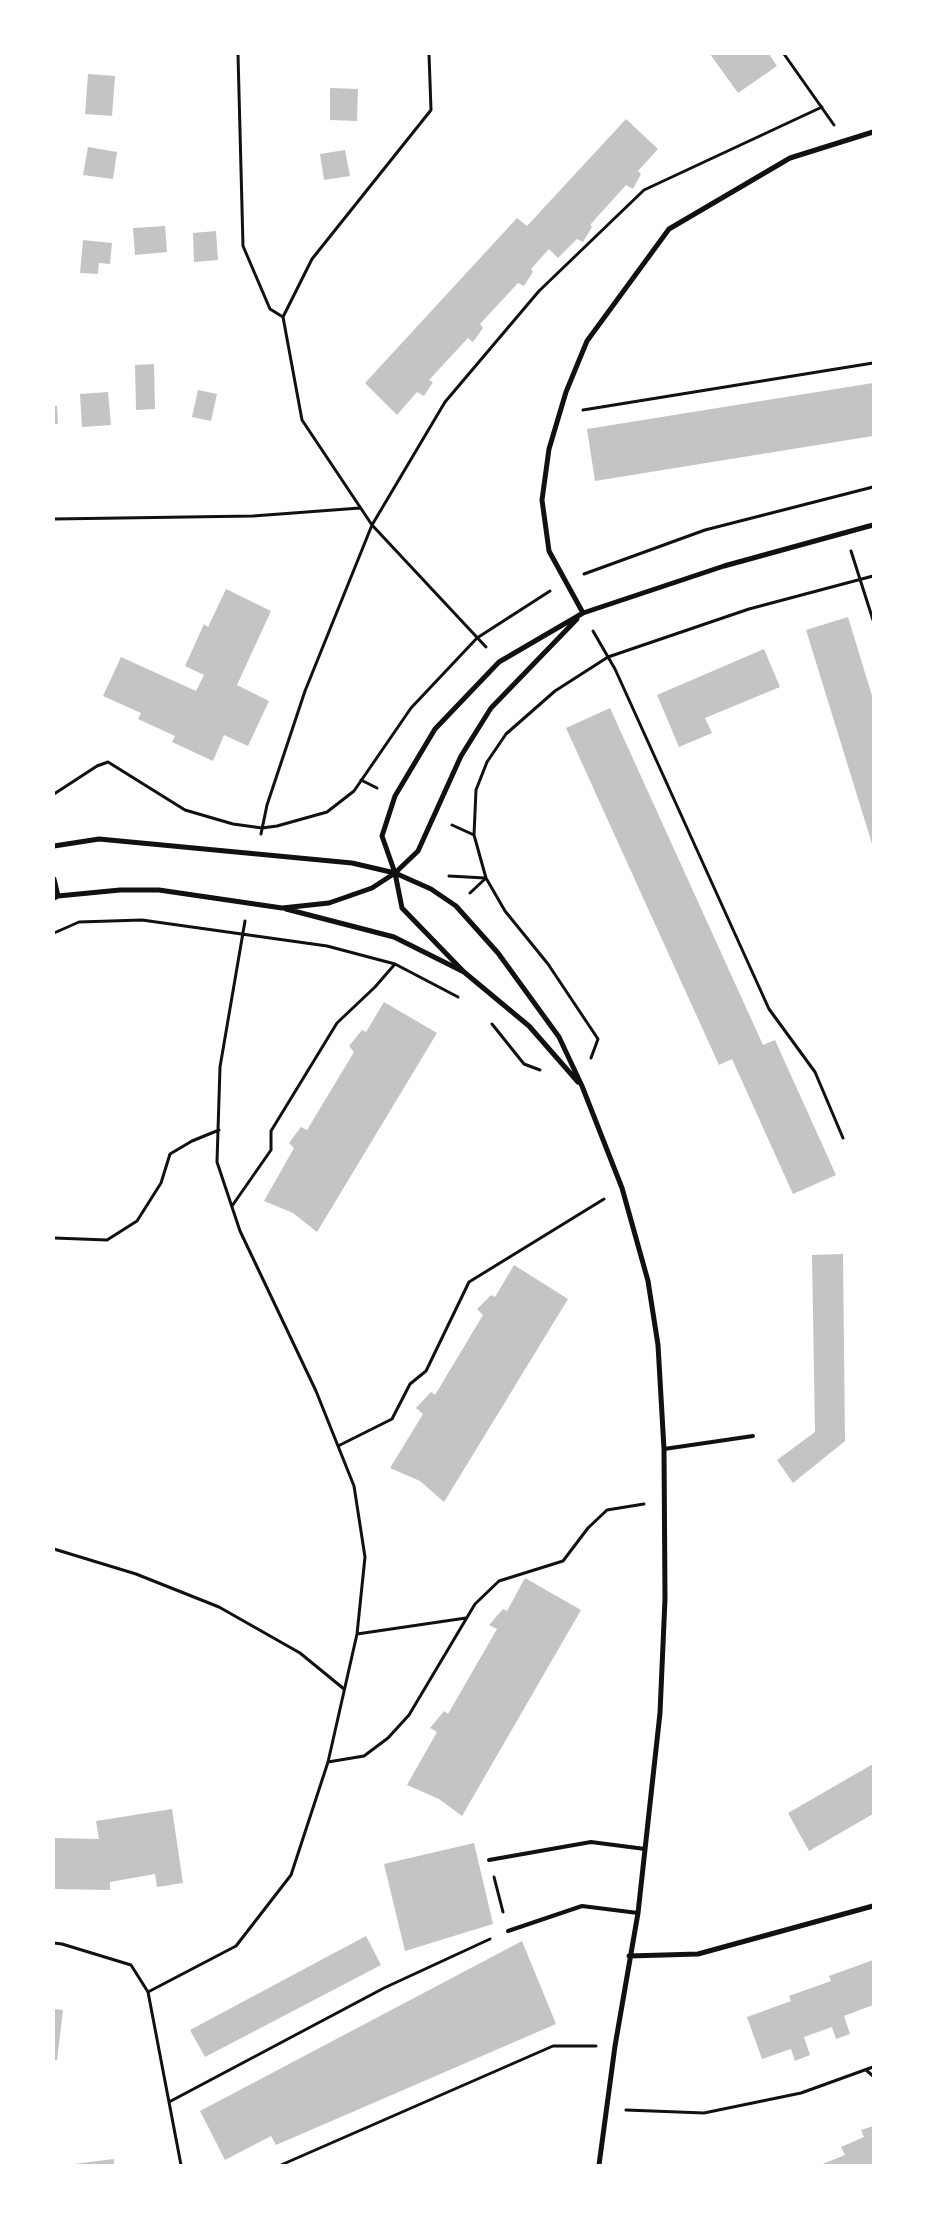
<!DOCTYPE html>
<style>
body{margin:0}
#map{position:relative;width:927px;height:2219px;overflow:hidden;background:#fff;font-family:"Alegreya Sans",sans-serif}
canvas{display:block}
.frame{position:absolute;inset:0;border:55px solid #fff;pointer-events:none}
</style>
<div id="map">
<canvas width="927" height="2219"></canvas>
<div class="frame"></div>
</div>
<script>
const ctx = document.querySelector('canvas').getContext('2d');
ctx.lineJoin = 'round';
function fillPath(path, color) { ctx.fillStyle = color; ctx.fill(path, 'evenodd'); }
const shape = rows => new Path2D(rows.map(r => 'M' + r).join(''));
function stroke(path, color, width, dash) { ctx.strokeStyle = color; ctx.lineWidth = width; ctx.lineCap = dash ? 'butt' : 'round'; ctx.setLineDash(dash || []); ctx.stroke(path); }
fillPath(shape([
 [710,54,769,54,777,66,738,93],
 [88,74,115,76,112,116,85,114],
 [330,88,358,89,357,121,330,120],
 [626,119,658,149,638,171,641,174,633,189,626,185,590,225,592,227,583,242,577,239,558,258,549,249,531,269,533,272,524,286,518,283,480,324,483,328,473,342,468,338,429,380,433,382,424,396,417,392,397,415,365,383,517,218,527,226],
 [88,147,117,152,113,179,83,175],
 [345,150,350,176,324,180,320,154],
 [165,226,167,252,135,255,133,228],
 [216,231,218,260,194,262,193,233],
 [83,240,112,243,110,264,99,263,98,274,80,273],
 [154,364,155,409,136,410,135,365],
 [873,383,873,436,595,481,587,429],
 [198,390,217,394,211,421,192,417],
 [108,392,111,425,82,427,80,394],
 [54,406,57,406,58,424,54,424],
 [226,589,271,611,237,685,269,701,248,746,224,735,213,761,172,742,175,736,138,719,141,713,103,696,121,657,196,691,204,675,185,666,204,624,208,627],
 [848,617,873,699,873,847,806,630],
 [764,649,780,687,705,718,712,733,679,747,657,695],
 [610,708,763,1045,775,1040,836,1175,793,1194,732,1059,719,1065,566,728],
 [384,1002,437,1033,317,1232,293,1213,264,1201,294,1148,289,1143,301,1127,307,1130,354,1052,349,1046,362,1030,366,1032],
 [843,1254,845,1441,793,1483,777,1460,815,1432,812,1255],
 [514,1265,568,1299,444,1502,420,1481,390,1468,423,1414,416,1408,431,1392,435,1395,483,1315,477,1309,491,1295,495,1297],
 [525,1578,581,1610,462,1816,439,1799,407,1785,437,1732,430,1728,444,1711,448,1714,497,1629,489,1625,503,1609,507,1611],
 [873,1764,873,1814,809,1851,788,1813],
 [172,1809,183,1883,157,1887,155,1874,110,1882,110,1890,54,1889,54,1838,99,1839,96,1821],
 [474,1843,493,1924,405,1951,384,1864],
 [366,1936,381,1965,205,2057,190,2030],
 [522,1941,556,2024,276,2145,271,2136,225,2160,200,2111],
 [873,1960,873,2005,844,2016,850,2034,836,2039,832,2027,804,2037,810,2055,795,2061,791,2049,762,2059,747,2017,791,2001,789,1996,831,1981,829,1976],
 [54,2009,63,2010,57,2060,54,2060],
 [873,2126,873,2165,820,2165,845,2155,841,2147,864,2137,861,2130],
 [114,2159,114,2165,74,2165,74,2164]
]), '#c4c4c4');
stroke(shape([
 [238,54,243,246,270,309,283,317],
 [429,54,431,110,312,259,283,317,302,420,372,525,486,647],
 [784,54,834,125],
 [583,410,873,363],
 [54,519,253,516,360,508],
 [851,551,873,620],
 [584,574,705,530,873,487],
 [593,631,615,669,769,1009,815,1072,843,1138],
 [361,780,377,788],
 [54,794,97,766,108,762,185,810,233,824,262,828,277,826,327,812,354,791,411,708,477,638,550,591],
 [452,825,474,835],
 [261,834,267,805,305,691,372,525,445,402,539,291,644,190,822,107],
 [449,876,485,878],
 [470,893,486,878],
 [54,933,79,922,142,920,327,946,395,964,458,997],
 [492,1024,524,1064,540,1070],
 [591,1058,598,1039,548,964,505,911,486,878,474,835,476,790,487,762,506,734,555,691,608,657,749,609,873,576],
 [232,1206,271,1150,271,1131,337,1023,375,987,395,964],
 [54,1238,107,1240,137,1221,161,1183,170,1154,192,1141,219,1130],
 [338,1446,392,1419,410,1384,426,1371,469,1282,604,1199],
 [54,1549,136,1574,219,1607,300,1653,344,1689],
 [357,1634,466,1618],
 [328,1762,364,1756,388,1738,409,1715,475,1604,499,1581,563,1561,588,1528,607,1510,644,1504],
 [494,1877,503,1912],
 [54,1943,62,1944,131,1965,148,1992],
 [866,2070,873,2076],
 [169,2102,384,1988,490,1939],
 [626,2110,704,2113,801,2093,873,2067],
 [181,2165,148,1992,236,1946,291,1875,328,1762,357,1634,365,1557,354,1486,316,1391,240,1231,217,1162,220,1067,245,921],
 [281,2165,553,2046,596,2046]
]), '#111', 3);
stroke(shape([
 [664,1449,753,1436],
 [489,1860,591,1842,645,1849],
 [508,1931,582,1906,638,1913]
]), '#111', 4);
stroke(shape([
 [583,613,549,551,542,500,549,449,566,392,587,341,669,229,790,158,873,132],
 [54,846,99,839,352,863,395,873,431,889,456,906,498,953,559,1037,582,1086,622,1188,648,1281,658,1345,664,1449,665,1599,660,1713,638,1913,615,2046,599,2165],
 [54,879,58,896],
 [54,898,58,896,120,890,159,890,282,908,329,903,372,888,395,873,418,851,461,756,491,708,577,619],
 [286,909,394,937,464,972,529,1026,578,1082],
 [464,972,402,908,395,873,382,836,395,796,435,729,499,662,583,613,724,566,873,525],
 [629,1956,698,1954,873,1906]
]), '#111', 5);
</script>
